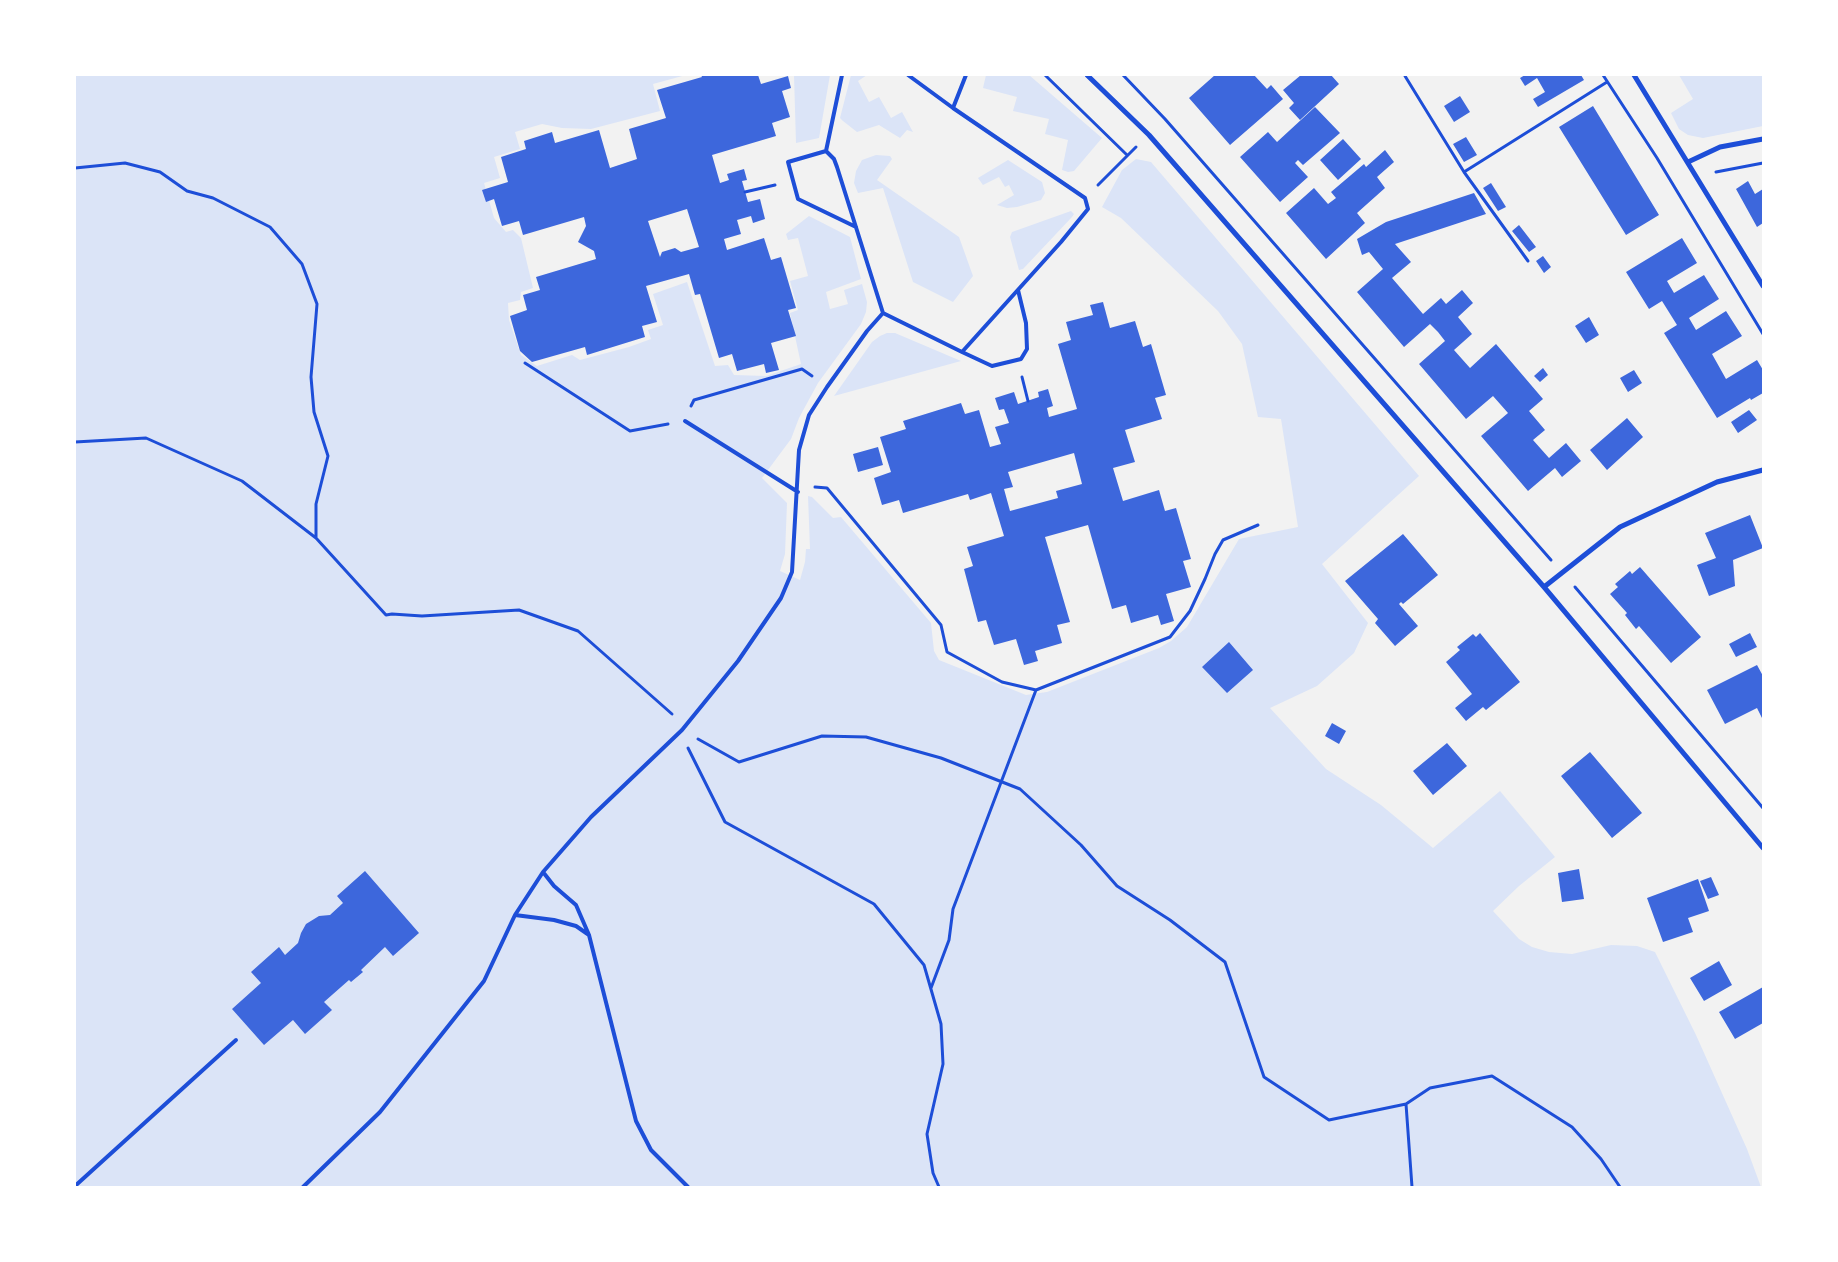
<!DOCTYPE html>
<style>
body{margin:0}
#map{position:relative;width:1838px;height:1262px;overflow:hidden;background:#f2f2f2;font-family:"Fira Sans",sans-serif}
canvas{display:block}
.frame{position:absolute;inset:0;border:76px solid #fff;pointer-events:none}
</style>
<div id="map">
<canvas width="1838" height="1262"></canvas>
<div class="frame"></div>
</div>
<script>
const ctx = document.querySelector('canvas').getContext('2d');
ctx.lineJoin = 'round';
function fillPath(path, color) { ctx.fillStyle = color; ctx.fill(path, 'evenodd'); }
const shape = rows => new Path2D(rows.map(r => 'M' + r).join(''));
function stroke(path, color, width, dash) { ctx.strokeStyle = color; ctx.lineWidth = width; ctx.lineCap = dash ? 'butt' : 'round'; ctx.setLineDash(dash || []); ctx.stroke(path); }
fillPath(shape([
 [75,75,686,75,653,84,660,111,591,129,562,128,542,124,515,132,520,149,494,157,500,178,484,183,494,218,506,232,513,230,521,238,533,288,521,292,520,300,508,303,509,320,521,355,537,366,572,355,580,360,629,347,651,339,648,330,663,325,653,294,687,282,715,366,728,365,734,375,766,376,801,364,790,313,798,310,790,281,808,276,798,238,788,240,786,234,809,216,850,237,861,279,826,292,830,309,848,304,844,290,862,284,867,302,866,312,861,324,818,383,799,418,791,439,762,478,787,503,785,554,780,571,800,580,805,562,806,549,810,549,808,496,812,497,833,518,841,517,931,623,934,651,939,660,1026,695,1047,692,1159,648,1171,641,1187,627,1239,539,1298,527,1281,419,1258,417,1242,344,1218,311,1121,218,1102,207,1122,170,1136,159,1151,162,1419,476,1322,564,1368,623,1354,653,1317,686,1270,708,1326,769,1381,805,1433,848,1500,791,1555,857,1519,886,1493,911,1519,939,1532,947,1549,952,1572,954,1611,945,1637,946,1655,952,1696,1035,1747,1149,1761,1187,75,1187],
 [794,75,830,75,819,138,796,143],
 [851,75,867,75,858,81,869,102,879,97,891,118,902,112,913,132,907,130,900,138,879,125,857,132,843,121,840,118],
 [986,75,1029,75,1102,138,1074,171,1068,172,1062,170,1068,140,1045,134,1049,119,1013,111,1017,97,983,88],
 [1679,75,1763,75,1763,126,1703,138,1688,135,1679,129,1671,113,1693,99],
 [876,155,890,156,892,159,877,180,959,237,973,276,953,302,913,282,883,188,858,193,854,183,856,171,862,160],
 [1008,160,1042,182,1045,193,1041,200,1017,207,1007,208,997,205,1014,195,1009,185,1005,187,999,177,983,185,978,178],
 [1071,211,1074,214,1072,217,1023,269,1019,270,1010,237,1012,232],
 [887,333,895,333,961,361,834,396,872,342,880,336]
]), '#dbe4f7');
fillPath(shape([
 [701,75,758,75,761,84,788,76,791,88,782,91,790,117,772,123,776,136,712,155,720,183,729,180,727,174,744,169,747,180,742,181,748,202,760,199,765,219,753,223,751,216,737,220,741,234,724,239,727,250,764,238,771,260,781,257,796,308,788,310,796,336,771,343,779,370,766,373,764,364,737,371,732,354,719,358,700,294,695,295,689,274,646,286,657,322,642,326,645,337,587,355,585,347,532,362,520,351,510,316,527,310,523,295,540,290,536,277,596,259,594,251,578,242,586,226,584,217,523,235,519,221,502,226,494,199,486,202,482,190,508,182,501,157,526,149,524,141,552,132,555,143,599,130,610,168,637,159,629,129,666,118,657,90,702,77],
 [687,209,699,247,681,252,675,248,662,252,660,257,648,221],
 [1215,75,1254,75,1267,89,1271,85,1283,99,1230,145,1189,98],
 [1301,75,1331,75,1339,84,1300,120,1289,108,1294,103,1283,90],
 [1525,75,1581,75,1584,80,1538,107,1533,99,1545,92,1537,78,1525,86,1520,78],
 [1460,96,1470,112,1454,122,1444,106],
 [1593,106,1659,215,1626,235,1559,127],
 [1315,107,1340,133,1303,165,1298,160,1295,163,1308,177,1280,202,1240,157,1268,132,1277,142],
 [1466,137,1477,155,1464,162,1453,144],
 [1343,139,1361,159,1338,180,1320,160],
 [1385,150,1394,162,1377,177,1385,188,1357,213,1365,223,1326,259,1286,213,1314,188,1328,204,1336,198,1331,192,1364,164,1366,167],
 [1748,181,1755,194,1763,189,1763,223,1757,227,1736,189],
 [1491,183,1506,207,1498,211,1483,188],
 [1474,193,1486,214,1395,244,1411,262,1392,278,1423,314,1441,298,1446,304,1462,290,1473,303,1458,317,1472,334,1454,350,1470,368,1496,344,1543,399,1529,411,1545,430,1533,440,1549,458,1566,443,1581,461,1562,477,1555,468,1528,491,1481,436,1508,413,1493,396,1466,419,1419,364,1445,341,1438,332,1430,324,1404,347,1357,292,1383,269,1369,252,1362,255,1357,239,1386,222],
 [1519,225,1536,247,1529,252,1512,231],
 [1682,238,1697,263,1667,281,1674,293,1704,275,1719,299,1689,318,1696,330,1726,311,1742,336,1712,354,1726,379,1757,360,1763,370,1763,393,1751,400,1750,398,1717,418,1664,333,1677,325,1662,301,1649,309,1626,272],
 [1543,256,1551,267,1544,273,1536,261],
 [1103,302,1110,328,1135,321,1143,347,1151,344,1166,395,1155,398,1162,419,1125,430,1135,462,1113,468,1123,501,1159,490,1165,511,1176,508,1191,559,1183,561,1191,587,1166,594,1174,621,1161,625,1158,615,1131,623,1126,605,1112,609,1088,525,1045,537,1070,622,1057,625,1062,643,1035,651,1038,661,1024,665,1016,639,994,645,986,620,978,622,964,569,973,566,967,547,1004,536,991,493,970,500,968,494,903,513,899,500,882,505,874,478,891,472,880,437,906,429,903,421,961,403,965,414,979,410,990,447,1001,444,995,427,1009,423,1004,409,999,410,995,398,1014,392,1018,404,1039,397,1038,392,1048,389,1053,406,1047,408,1049,417,1077,409,1058,344,1071,340,1066,322,1093,315,1090,305],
 [1074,453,1082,484,1056,491,1058,498,1010,511,1004,489,1013,487,1008,472],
 [1589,317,1599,335,1586,343,1575,326],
 [1543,368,1548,375,1540,382,1534,376],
 [1634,370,1642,383,1628,392,1620,378],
 [1749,410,1757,420,1738,433,1731,422],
 [1627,418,1643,437,1607,470,1590,450],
 [878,447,883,465,858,472,853,454],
 [1750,515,1763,548,1733,560,1735,586,1709,596,1697,565,1716,558,1705,533],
 [1403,534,1438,575,1403,604,1401,602,1399,604,1418,626,1395,646,1375,623,1378,619,1345,581],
 [1640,567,1701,637,1671,663,1639,626,1636,629,1625,615,1627,613,1610,594,1618,587,1615,584,1630,571,1632,574],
 [1480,633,1520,682,1486,710,1483,707,1466,721,1455,708,1472,694,1446,662,1460,650,1457,647,1473,634,1476,637],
 [1750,633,1757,647,1736,657,1729,644],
 [1229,642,1253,670,1227,693,1202,667],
 [1757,665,1763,676,1763,720,1757,708,1725,724,1707,690],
 [1332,723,1346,731,1339,744,1325,736],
 [1447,743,1467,766,1433,795,1413,771],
 [1590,752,1642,813,1612,838,1561,776],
 [1579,869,1584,899,1562,902,1558,873],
 [365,871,419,933,393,956,385,947,361,970,363,972,351,982,349,980,324,1002,332,1010,305,1034,293,1020,264,1045,232,1009,261,983,251,972,279,947,285,955,298,943,301,933,306,924,319,916,330,915,343,903,337,896],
 [1711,877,1719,895,1708,899,1700,881],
 [1698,879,1709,911,1688,918,1693,932,1663,942,1647,898],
 [1719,961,1732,985,1704,1001,1690,978],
 [1763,987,1763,1023,1735,1039,1719,1012]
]), '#3d67dc');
stroke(shape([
 [1045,75,1127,155],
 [1123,75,1165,119,1551,560],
 [1603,75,1657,158,1763,334],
 [1405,76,1464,172,1528,261],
 [75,168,125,163,160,172,187,191,213,198,270,227,302,264,317,304,311,377,314,412,328,456,316,504,316,537],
 [1464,172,1607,82],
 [1716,172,1763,163],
 [1098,185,1136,147],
 [745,192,775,185],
 [525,363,630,431,668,424],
 [1022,377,1028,401],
 [691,406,694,400,802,369,812,376],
 [75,442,146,438,242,481,316,538,386,615,392,614,422,616,519,610,578,631,672,714],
 [815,487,827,488,941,625,947,652,1002,682,1036,690,1170,637,1190,611,1205,579,1215,554,1223,540,1258,525],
 [1575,587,1763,808],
 [698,739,739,762,822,736,866,737,941,758,1020,789,1081,845,1117,886,1170,920,1225,962,1264,1077,1329,1120,1406,1104,1430,1088,1492,1076,1572,1127,1601,1159,1620,1187],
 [688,748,725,822,874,904,924,965,941,1024,943,1064,927,1134,933,1173,939,1187],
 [931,988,949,940,953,909,1036,690],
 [1406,1104,1412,1187]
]), '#1d4ed8', 3);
stroke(shape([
 [842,75,826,151,834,159,837,167,883,313,962,352,1061,242,1088,209,1085,198,953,108,908,75],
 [953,108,966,75],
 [826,151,788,162,798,199,856,227],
 [962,352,992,366,1021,359,1027,349,1026,323,1018,290],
 [685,421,798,492],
 [543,872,554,886,576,905,589,935,636,1121,651,1150,688,1187],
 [515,915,554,920,576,926,589,935],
 [75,1186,236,1040],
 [303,1187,380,1112,484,981,515,915,543,872,591,817,682,730,738,661,781,598,792,572,799,450,809,415,827,387,867,331,883,313]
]), '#1d4ed8', 4);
stroke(shape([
 [1087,75,1149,135,1544,587,1763,848],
 [1634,75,1763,286],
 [1688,162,1720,147,1763,139],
 [1544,587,1620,527,1717,482,1763,470]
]), '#1d4ed8', 5);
</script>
